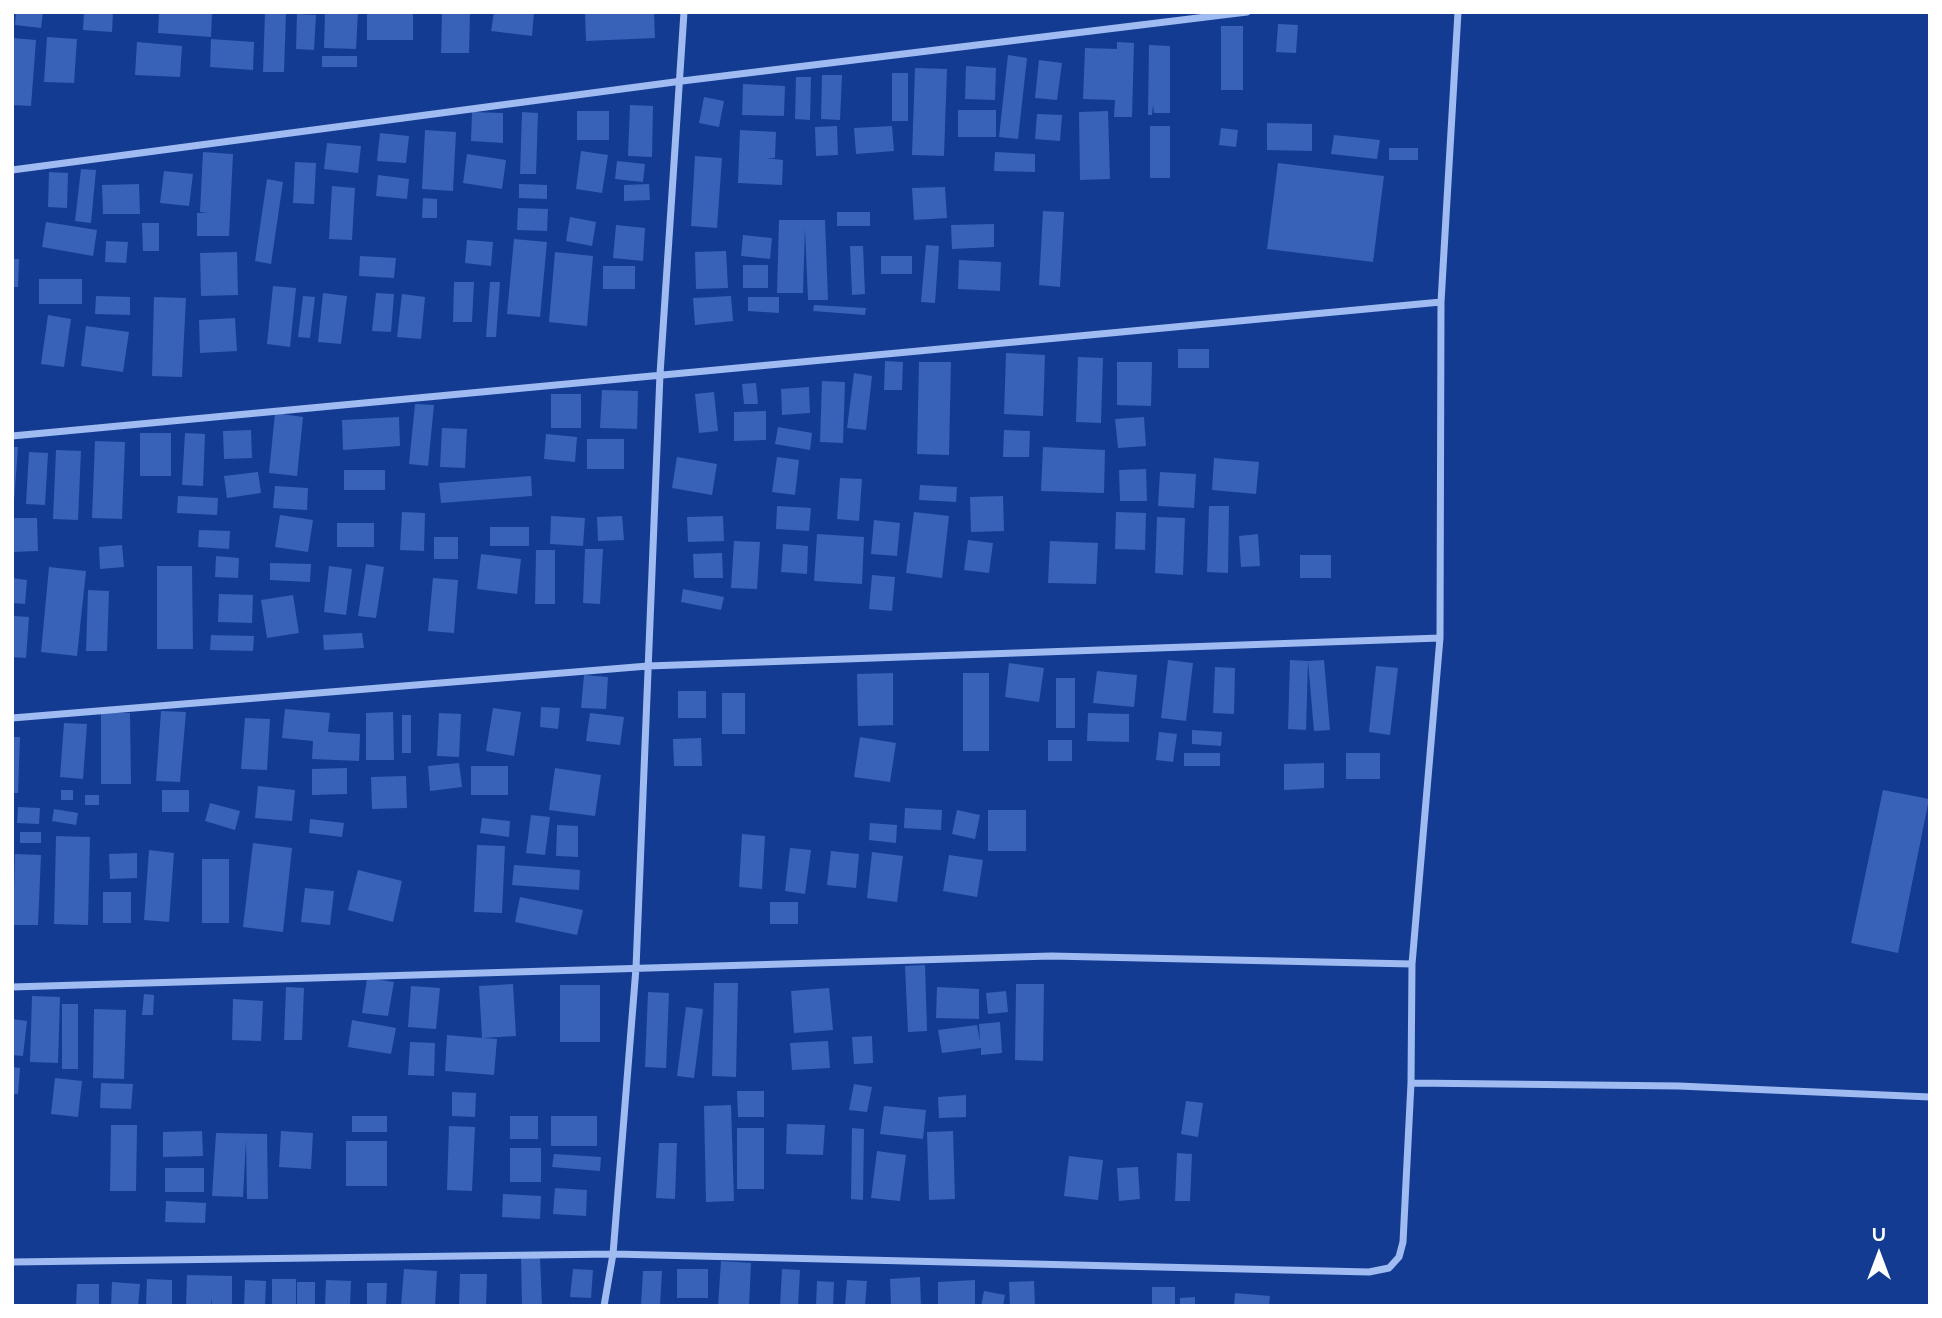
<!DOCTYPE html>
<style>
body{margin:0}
#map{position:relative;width:1942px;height:1318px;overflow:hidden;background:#133b91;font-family:Raleway,sans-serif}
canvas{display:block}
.frame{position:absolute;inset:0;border:14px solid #fff;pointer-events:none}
.north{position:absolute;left:1844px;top:1220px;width:70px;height:70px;-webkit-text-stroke:5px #133b91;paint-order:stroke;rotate:0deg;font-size:19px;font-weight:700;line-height:28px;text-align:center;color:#fff}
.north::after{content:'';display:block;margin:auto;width:24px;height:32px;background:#fff;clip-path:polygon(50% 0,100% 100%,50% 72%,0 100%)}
</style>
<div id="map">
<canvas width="1942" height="1318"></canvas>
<div class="frame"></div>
<div class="north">U</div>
</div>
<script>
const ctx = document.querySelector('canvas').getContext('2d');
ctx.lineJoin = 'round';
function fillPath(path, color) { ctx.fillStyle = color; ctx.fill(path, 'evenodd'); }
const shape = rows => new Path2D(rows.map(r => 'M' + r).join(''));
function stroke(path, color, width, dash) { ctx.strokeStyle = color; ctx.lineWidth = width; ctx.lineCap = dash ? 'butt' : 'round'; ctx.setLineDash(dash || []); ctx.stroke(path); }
fillPath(shape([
 [16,12,43,12,41,28,15,25],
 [84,12,113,12,112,32,83,30],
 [159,12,212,13,211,37,158,33],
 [265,12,286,12,284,72,263,72],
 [325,12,358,12,356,49,324,48],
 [367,12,413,12,413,40,367,40],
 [442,12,470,12,469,53,441,53],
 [494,12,534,12,532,36,491,31],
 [585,12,654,12,655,38,586,41],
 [297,14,316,15,314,50,296,49],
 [1278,24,1298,25,1296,53,1276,52],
 [1221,26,1243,26,1243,90,1221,90],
 [47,37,77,39,74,83,44,82],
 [12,38,36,40,31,106,12,105],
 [211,39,254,42,253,70,210,67],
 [137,42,182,46,180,77,135,75],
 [1117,42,1134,43,1132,117,1114,117,1115,100,1083,99,1085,48,1117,49],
 [1149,45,1170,46,1170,113,1154,113,1153,105,1152,115,1148,115],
 [1008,55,1027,58,1018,139,999,137],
 [322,56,357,56,357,67,322,67],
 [1039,60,1062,63,1057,100,1035,98],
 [966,66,996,68,995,100,965,99],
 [915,68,947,69,944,156,912,155],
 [892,73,908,73,908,121,892,121],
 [822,75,842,75,840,120,821,119],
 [796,77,811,77,810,120,795,119],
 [743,84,785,86,784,116,742,115],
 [704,97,724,101,719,127,699,123],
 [630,105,653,106,652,157,628,156],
 [958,110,996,110,996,137,958,137],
 [577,111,609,111,609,140,577,140],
 [1108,111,1110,179,1080,180,1079,112],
 [472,112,503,113,503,143,471,141],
 [522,112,538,113,536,174,520,174],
 [1037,114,1062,115,1060,141,1035,139],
 [1267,123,1312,124,1312,151,1267,150],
 [837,126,838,155,816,156,815,127],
 [892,126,894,151,856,154,854,128],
 [1150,126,1170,126,1170,178,1150,178],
 [1221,128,1238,130,1236,147,1219,145],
 [425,130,456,132,453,191,422,189],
 [740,130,776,132,775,158,766,158,783,160,782,185,738,183],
 [380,133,409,136,406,163,377,161],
 [1334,135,1380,140,1377,159,1331,154],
 [327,143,361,146,358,173,324,169],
 [1389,148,1418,148,1418,160,1389,160],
 [581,151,608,155,602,193,576,189],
 [203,152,233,154,229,236,197,236,197,213,209,213,200,212],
 [995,152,1035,154,1035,172,994,171],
 [467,154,506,160,502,189,463,183],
 [695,156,722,158,717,228,691,226],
 [617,161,645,164,643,182,615,179],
 [295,162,316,163,314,204,293,203],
 [1278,163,1384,176,1373,262,1267,249],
 [81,169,96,170,91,223,75,221],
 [164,171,193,174,189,206,160,203],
 [49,172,68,173,67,208,48,207],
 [378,175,409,179,407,199,376,196],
 [267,179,283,182,271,264,255,261],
 [139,184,140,214,103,214,102,185],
 [519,184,547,185,547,199,519,198],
 [649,184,650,200,624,201,624,185],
 [332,186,355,188,352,240,329,239],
 [945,187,947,218,914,220,912,188],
 [423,198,437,199,437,218,422,218],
 [518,208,548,209,547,231,517,230],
 [1043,211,1064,212,1060,287,1039,285],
 [837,212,870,212,870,226,837,226],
 [570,217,596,222,592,246,566,241],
 [779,220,825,220,828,300,808,300,805,228,803,293,777,293],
 [46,222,97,230,93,256,42,247],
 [142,223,159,223,159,251,143,251],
 [994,224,994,247,952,249,951,225],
 [616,225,645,228,643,261,613,258],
 [743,235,772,238,770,259,741,256],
 [514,239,547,242,540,317,507,314],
 [467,240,493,242,491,266,465,263],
 [106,241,128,242,126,263,105,262],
 [926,245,939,246,935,303,921,302],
 [850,246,863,246,865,294,852,295],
 [726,251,728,288,696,289,695,252],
 [237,252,238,295,201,296,200,253],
 [555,252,593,256,587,326,549,322],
 [360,256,396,258,394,278,359,276],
 [881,256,912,256,912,274,881,274],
 [12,259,19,259,18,287,12,287],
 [959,260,1001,262,1000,291,958,289],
 [743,265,768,265,768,288,743,288],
 [603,266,635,266,635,289,603,289],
 [39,279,82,279,82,304,39,304],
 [454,282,474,282,472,322,453,322],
 [490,282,500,282,496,337,486,337],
 [273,286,296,288,290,347,267,344],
 [323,293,347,296,341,344,318,342],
 [376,293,394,294,391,332,372,331],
 [402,294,425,297,421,339,397,337],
 [96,296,130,297,130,315,95,314],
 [303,296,315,297,310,338,298,337],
 [731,296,733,321,695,325,693,298],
 [154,297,186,298,182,377,152,376],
 [748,297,779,297,779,313,748,311],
 [814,305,866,308,865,315,813,311],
 [48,315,71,319,64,367,41,364],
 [235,318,237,351,200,353,199,320],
 [86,326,129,332,123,372,81,366],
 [1178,349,1209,349,1209,368,1178,368],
 [1006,353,1045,355,1043,416,1004,414],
 [1078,357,1103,358,1101,423,1076,422],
 [885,361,903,362,902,390,884,390],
 [919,362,951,362,949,455,917,454],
 [1117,362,1152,362,1151,406,1117,405],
 [854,373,872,376,866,430,847,428],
 [822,381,845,382,843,443,820,442],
 [756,383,758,404,744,404,742,384],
 [809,387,810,413,782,415,781,389],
 [602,390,638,391,637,429,600,428],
 [714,392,718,431,699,433,695,394],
 [551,394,581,394,581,428,551,428],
 [415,404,434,405,428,466,409,464],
 [766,411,766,440,734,441,734,412],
 [275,413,303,417,297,476,269,473],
 [399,417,400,446,343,450,342,420],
 [1144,417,1146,446,1118,448,1115,419],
 [778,427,812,433,810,450,775,444],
 [442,428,467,429,465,468,440,467],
 [251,430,252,458,224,459,223,431],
 [1004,430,1030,431,1029,457,1003,457],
 [140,433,171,433,171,476,140,476],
 [185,433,205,434,203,486,182,485],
 [546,434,577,437,575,462,544,459],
 [587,439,624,439,624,469,587,469],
 [95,441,125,442,122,519,92,518],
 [12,447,18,447,14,502,12,502],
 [1043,447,1105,450,1104,493,1041,491],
 [56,450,81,451,78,520,53,519],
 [29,452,48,453,45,505,26,504],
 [677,457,717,464,712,495,672,488],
 [777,457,799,460,795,495,772,492],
 [1214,458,1259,462,1256,494,1212,490],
 [1146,469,1147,501,1120,501,1119,470],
 [344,470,385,470,385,490,344,490],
 [258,472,261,493,227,498,224,476],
 [1160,472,1196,474,1194,508,1158,506],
 [531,476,532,496,441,503,439,483],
 [840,478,862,479,859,521,837,519],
 [920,485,957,487,956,502,919,500],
 [275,486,308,488,307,510,273,508],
 [178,496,218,498,217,515,177,513],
 [1003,496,1004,531,971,532,970,497],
 [777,506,811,508,809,531,776,529],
 [1209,506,1229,506,1228,573,1207,572],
 [402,512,425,513,424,551,400,550],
 [914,512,949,516,942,578,906,573],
 [1116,512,1146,513,1145,550,1115,549],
 [280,515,313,520,308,552,275,547],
 [551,516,585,518,583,546,550,544],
 [622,516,624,540,598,541,597,517],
 [723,516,724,541,688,542,687,517],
 [1157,517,1185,518,1183,575,1155,573],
 [12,518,37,518,38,551,12,552],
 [874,520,900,523,897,556,871,554],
 [337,523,374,523,374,547,337,547],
 [490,527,529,527,529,546,490,546],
 [199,530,230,531,229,549,198,547],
 [817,534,864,537,862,584,814,581],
 [1258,534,1260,566,1241,567,1239,536],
 [434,537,458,537,458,559,434,559],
 [968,540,993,543,989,573,964,570],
 [734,541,760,542,757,589,731,588],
 [1050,541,1098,543,1096,584,1048,583],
 [783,544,808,546,807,574,781,572],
 [122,545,124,567,100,569,99,547],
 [585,549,603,549,600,604,583,603],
 [536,550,555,550,555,604,535,604],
 [722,553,723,578,694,578,693,554],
 [481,554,521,559,517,594,477,589],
 [1300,555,1331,555,1331,578,1300,578],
 [216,556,239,558,238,578,215,577],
 [270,563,311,564,310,582,270,580],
 [366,564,384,567,376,618,358,616],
 [157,566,192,566,193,649,157,649],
 [329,566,352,569,346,615,324,612],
 [49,567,86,571,77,656,41,652],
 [872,575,895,577,892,611,869,609],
 [12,578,27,580,25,604,12,603],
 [433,578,458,580,454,633,428,631],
 [683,589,724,597,721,610,681,602],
 [88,590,109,591,107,651,86,651],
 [219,594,253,595,252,623,218,622],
 [293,595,299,633,267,638,261,600],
 [12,616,29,617,26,658,12,657],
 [362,633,364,648,324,650,323,635],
 [211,635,254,636,253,651,210,650],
 [1168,660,1193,663,1186,721,1161,718],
 [1290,660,1308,661,1306,730,1288,729],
 [1324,660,1330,730,1314,731,1308,661],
 [1009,663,1044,668,1039,702,1005,697],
 [1376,666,1398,668,1390,735,1369,732],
 [1215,667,1235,668,1234,714,1213,713],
 [1097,671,1137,675,1134,707,1093,703],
 [893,673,893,725,858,726,857,674],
 [963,673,989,673,989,751,963,751],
 [584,675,608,677,606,709,581,708],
 [1056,678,1075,678,1075,728,1056,728],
 [678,691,706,691,706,718,678,718],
 [722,693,745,693,745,734,722,734],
 [541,707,560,708,558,729,540,727],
 [493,708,521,712,514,756,486,751],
 [285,709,330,713,328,732,360,734,359,761,312,759,313,741,282,738],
 [161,711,186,712,180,782,156,781],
 [393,712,394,760,366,760,366,713],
 [101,713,130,713,131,784,101,784],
 [439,713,461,714,459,757,437,756],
 [590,713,624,717,620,745,586,741],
 [1088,713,1129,714,1129,742,1087,741],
 [402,715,411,715,411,753,402,753],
 [245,718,270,719,267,770,241,769],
 [64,723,87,724,83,779,60,777],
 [1192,730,1222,732,1221,746,1192,744],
 [1159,732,1177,734,1173,762,1156,760],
 [12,737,20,737,18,793,12,793],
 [860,737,896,743,890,782,854,777],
 [701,738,702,766,674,766,673,739],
 [1048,740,1072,740,1072,761,1048,761],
 [1184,753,1220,753,1220,766,1184,766],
 [1346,753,1380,753,1380,779,1346,779],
 [459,763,462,787,430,791,428,766],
 [1324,763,1324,788,1284,790,1284,764],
 [471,766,508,766,508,795,471,795],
 [347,768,347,794,312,795,312,769],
 [555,768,601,775,595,816,549,810],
 [406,776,407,808,372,809,371,777],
 [258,786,295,790,292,821,255,818],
 [61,790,73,790,73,800,61,800],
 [162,790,189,790,189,812,162,812],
 [1883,790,1929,799,1898,953,1851,943],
 [85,795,99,795,99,805,85,805],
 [210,803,240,811,235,830,205,821],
 [18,807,40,808,39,824,17,823],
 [905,808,942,810,941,830,904,828],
 [54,809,78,813,76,825,52,821],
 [957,810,980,815,975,839,952,834],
 [988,810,1026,810,1026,851,988,851],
 [531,815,550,817,545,855,526,853],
 [482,818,510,821,509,837,480,833],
 [310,819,344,823,342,837,309,833],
 [870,823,897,825,896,843,869,840],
 [557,825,578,826,578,857,556,856],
 [20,832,41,832,41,843,20,843],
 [742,834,765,836,762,889,739,887],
 [56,836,90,837,88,925,54,924],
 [253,843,292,848,283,932,243,927],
 [477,845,505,846,502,913,474,912],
 [790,848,811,850,805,894,785,891],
 [149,850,174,853,169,922,144,920],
 [831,851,859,854,856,888,827,885],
 [872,852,903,856,897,902,867,898],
 [137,853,137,878,110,879,109,854],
 [15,854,41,855,38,925,13,925],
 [949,855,983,860,977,897,943,891],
 [202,859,229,859,229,923,202,923],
 [514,865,580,870,579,890,512,885],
 [358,870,402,881,393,922,348,910],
 [305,888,334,891,330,925,301,922],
 [103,892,131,892,131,923,103,923],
 [520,897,583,910,577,935,515,922],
 [770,902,798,902,798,924,770,924],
 [925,965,927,1031,908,1032,905,966],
 [367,978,394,982,388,1016,362,1013],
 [714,983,738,983,736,1077,712,1076],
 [513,984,516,1036,482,1038,497,1039,494,1075,445,1071,447,1035,482,1038,479,986],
 [1016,984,1044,984,1043,1061,1015,1060],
 [560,985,600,985,600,1042,560,1042],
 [411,986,440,988,436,1029,408,1027],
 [286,987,304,988,302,1040,284,1040],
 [937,987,979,989,979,1019,936,1018],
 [829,988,833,1030,794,1033,791,991],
 [1006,991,1008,1012,988,1014,986,993],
 [648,992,669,993,666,1068,645,1067],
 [144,994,154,995,153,1015,142,1015],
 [32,996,60,997,58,1063,30,1062],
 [233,999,263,1001,261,1041,232,1040],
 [62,1004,78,1004,78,1069,62,1069],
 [686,1007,703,1009,694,1078,677,1076],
 [94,1009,126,1010,124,1079,93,1078],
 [12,1019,27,1021,23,1056,12,1055],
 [352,1020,396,1028,391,1054,348,1047],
 [1000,1022,1002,1053,981,1055,981,1048,942,1053,938,1030,977,1025,980,1042,979,1024],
 [872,1036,873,1063,854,1064,852,1037],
 [828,1041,830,1068,792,1070,790,1043],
 [410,1042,435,1043,434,1076,408,1075],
 [12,1067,20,1068,18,1094,12,1094],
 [55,1078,82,1081,78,1117,51,1114],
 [101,1083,133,1084,131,1109,100,1108],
 [854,1084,872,1087,867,1112,849,1110],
 [737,1091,764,1091,764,1117,738,1117],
 [452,1092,476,1093,475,1117,452,1116],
 [966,1095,966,1117,939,1118,938,1097],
 [1186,1101,1203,1103,1198,1137,1181,1134],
 [731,1105,734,1201,706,1202,704,1106],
 [884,1106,926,1110,923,1139,880,1134],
 [352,1116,387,1116,387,1132,352,1132],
 [510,1116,538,1116,538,1139,510,1139],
 [551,1116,597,1116,597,1146,551,1146],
 [787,1124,825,1125,823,1155,786,1154],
 [111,1125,137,1125,136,1191,110,1191],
 [449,1126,475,1127,472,1191,447,1190],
 [737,1128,764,1128,764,1189,737,1189],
 [852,1128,864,1129,863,1200,851,1199],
 [202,1131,203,1156,163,1157,163,1132],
 [281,1131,313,1133,311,1169,279,1167],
 [953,1131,955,1199,929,1200,927,1132],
 [216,1133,267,1134,268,1199,247,1199,246,1140,243,1197,212,1196],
 [346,1141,387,1141,387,1186,346,1186],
 [659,1143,677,1143,675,1199,656,1198],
 [510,1148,541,1148,541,1182,510,1182],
 [877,1151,906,1155,900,1201,871,1198],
 [1177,1153,1192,1154,1190,1201,1175,1201],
 [554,1154,601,1157,600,1171,552,1167],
 [1069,1156,1103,1160,1098,1200,1064,1196],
 [1138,1167,1140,1199,1119,1201,1117,1168],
 [165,1168,204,1168,204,1192,165,1192],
 [555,1188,587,1190,586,1216,553,1214],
 [503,1194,541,1196,540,1219,502,1217],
 [166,1201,206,1203,205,1223,165,1222],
 [540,1257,542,1306,522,1306,521,1258],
 [721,1261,751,1263,749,1306,718,1306],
 [404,1269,437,1271,435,1306,401,1306],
 [573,1269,593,1270,591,1298,570,1297],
 [677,1269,708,1269,708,1298,677,1298],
 [782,1269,800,1270,798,1306,780,1306],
 [643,1271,662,1271,660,1306,641,1306],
 [460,1274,487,1274,486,1306,459,1306],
 [187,1275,232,1276,232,1306,212,1306,212,1298,211,1306,186,1306],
 [920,1277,921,1306,891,1306,890,1279],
 [147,1279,172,1280,172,1306,146,1306],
 [272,1279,296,1279,296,1306,272,1306],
 [245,1280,266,1281,265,1306,244,1306],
 [326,1280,351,1281,350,1306,325,1306],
 [847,1280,867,1281,865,1306,845,1306],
 [975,1280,975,1306,938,1306,938,1282],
 [817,1281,834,1282,833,1306,816,1306],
 [1034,1281,1035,1306,1010,1306,1009,1282],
 [112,1282,140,1284,138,1306,111,1306],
 [297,1282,315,1282,315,1306,297,1306],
 [367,1283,387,1283,386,1306,367,1306],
 [77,1284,99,1284,99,1306,76,1306],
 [1152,1287,1175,1287,1175,1306,1152,1306],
 [984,1291,1005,1295,1003,1306,981,1306],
 [1235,1293,1270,1296,1269,1306,1234,1306],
 [1195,1297,1195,1306,1180,1306,1180,1298]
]), '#3762b8');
stroke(shape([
 [12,170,682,81,1247,12],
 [12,436,1441,302],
 [12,718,648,666,1440,638],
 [12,987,1051,956,1412,964],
 [1411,1083,1679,1086,1930,1097],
 [12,1262,613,1254,1369,1272,1389,1268,1399,1257,1403,1242,1411,1083,1412,964,1440,638,1441,302,1458,12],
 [604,1306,613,1254,636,968,660,374,684,12]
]), '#a0bbf1', 7);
</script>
